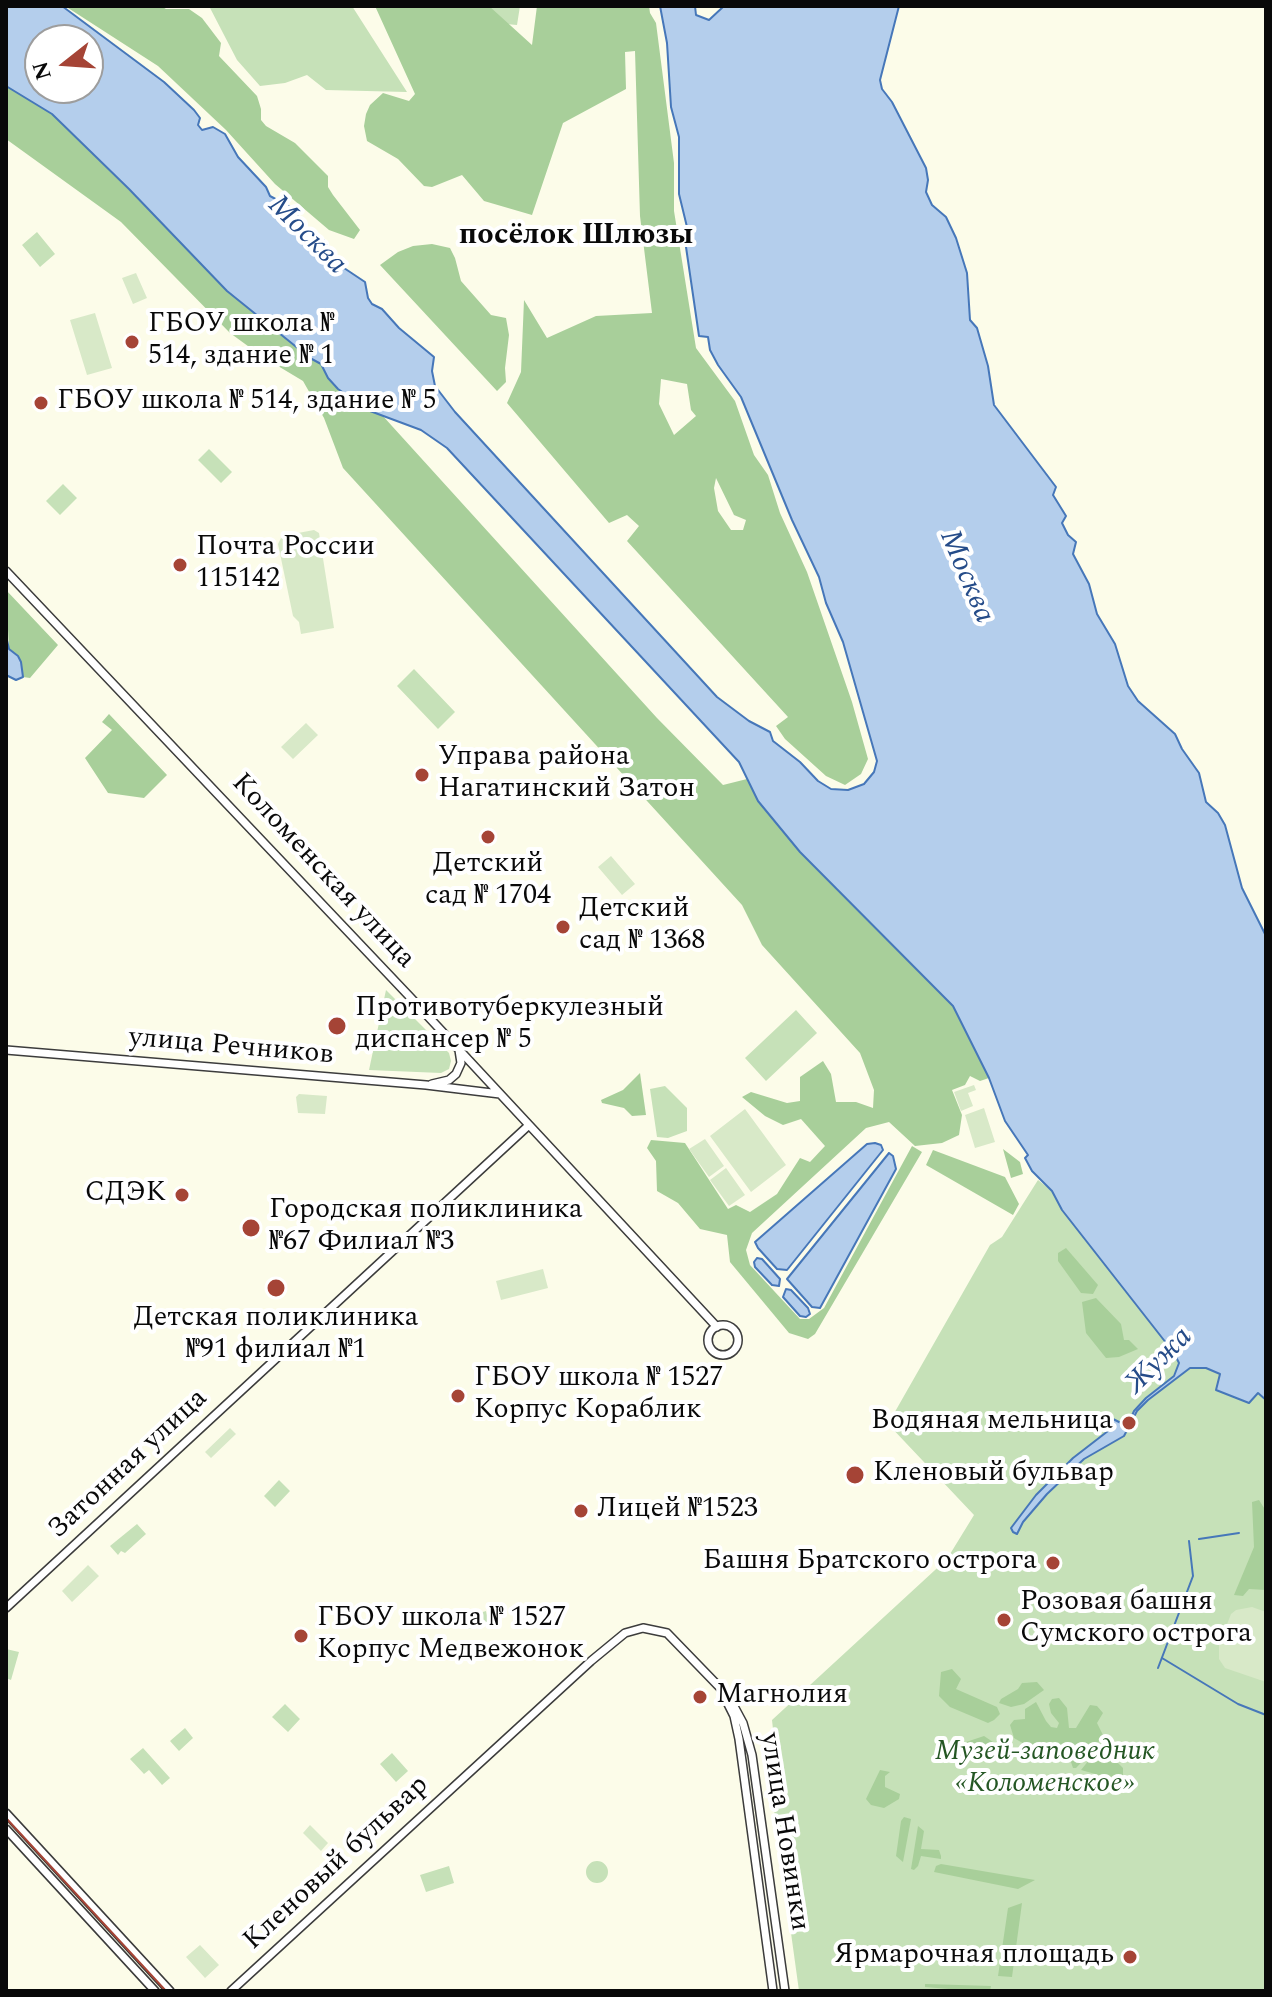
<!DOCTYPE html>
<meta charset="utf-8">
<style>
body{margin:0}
#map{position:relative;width:1272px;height:1997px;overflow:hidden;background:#fcfce9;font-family:Spectral,serif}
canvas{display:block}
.frame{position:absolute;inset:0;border:8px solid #090909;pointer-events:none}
.north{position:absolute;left:24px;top:24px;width:80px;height:80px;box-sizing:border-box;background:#fff;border:2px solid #9d9d9d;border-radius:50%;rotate:253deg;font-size:22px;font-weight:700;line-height:32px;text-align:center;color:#090909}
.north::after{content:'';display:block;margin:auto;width:28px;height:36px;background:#a54436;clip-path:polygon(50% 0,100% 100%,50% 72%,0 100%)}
</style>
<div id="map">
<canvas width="1272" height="1997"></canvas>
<div class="frame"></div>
<div class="north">N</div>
</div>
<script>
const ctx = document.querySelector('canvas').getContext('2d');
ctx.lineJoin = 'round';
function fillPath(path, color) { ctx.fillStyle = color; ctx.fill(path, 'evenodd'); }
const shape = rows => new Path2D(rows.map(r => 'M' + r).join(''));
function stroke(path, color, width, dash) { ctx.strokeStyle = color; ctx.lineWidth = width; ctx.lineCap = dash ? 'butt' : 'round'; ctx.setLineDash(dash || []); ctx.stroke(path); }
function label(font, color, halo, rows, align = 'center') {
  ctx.font = font + ' Spectral,serif'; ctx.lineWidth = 8; ctx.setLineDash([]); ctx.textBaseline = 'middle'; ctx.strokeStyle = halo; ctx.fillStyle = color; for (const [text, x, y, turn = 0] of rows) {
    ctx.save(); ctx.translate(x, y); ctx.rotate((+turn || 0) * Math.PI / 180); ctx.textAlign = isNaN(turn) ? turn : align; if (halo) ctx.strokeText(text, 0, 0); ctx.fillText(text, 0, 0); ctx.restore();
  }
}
fillPath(shape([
 [209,6,352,6,407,92,326,90,307,75,285,83,260,86,237,60],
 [471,6,520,6,517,25,483,22],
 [37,232,55,254,40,267,22,245],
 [209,449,232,472,221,483,198,460],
 [63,484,77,498,60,515,46,501],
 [414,669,455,712,438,729,397,686],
 [386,990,449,1053,451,1061,449,1069,441,1073,369,1070],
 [796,1010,817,1033,766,1081,745,1058],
 [665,1086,687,1108,687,1131,668,1138,657,1137,650,1089],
 [1038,1180,1052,1191,1062,1210,1175,1353,1179,1363,1190,1368,1206,1368,1221,1374,1217,1390,1248,1403,1258,1393,1266,1400,1266,1991,799,1991,772,1795,780,1794,772,1720,947,1559,974,1515,888,1424,990,1245,1002,1237],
 [279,1480,290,1491,275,1507,264,1496],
 [137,1524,146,1534,125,1553,121,1551,118,1555,110,1546],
 [486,1611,489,1624,468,1629,467,1617],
 [6,1649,19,1652,11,1680,6,1678],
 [285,1704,300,1719,288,1732,272,1717],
 [185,1728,193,1738,179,1751,170,1741],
 [143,1748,170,1778,162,1785,149,1770,144,1774,130,1759],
 [392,1753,408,1771,396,1782,380,1764],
 '586 1872a11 11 0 1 1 22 0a11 11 0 1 1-22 0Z',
 [449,1866,454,1883,426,1892,420,1875]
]), '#c6e1b8');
fillPath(shape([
 [65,6,161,6,166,9,189,9,202,18,221,43,219,56,257,96,261,109,261,120,266,126,295,143,328,176,328,187,333,195,360,230,354,239,329,230,275,184,226,130,158,66],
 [375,6,489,6,532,45,537,6,649,6,650,13,656,23,674,163,674,211,696,348,735,401,754,455,768,475,780,513,807,572,852,702,868,759,861,774,845,785,826,776,785,739,776,726,788,717,627,541,639,526,627,515,609,523,507,403,521,372,524,300,547,338,596,316,652,313,640,216,635,51,625,52,626,89,563,123,532,215,484,201,462,175,432,187,424,186,398,159,367,141,364,126,366,114,370,105,383,93,409,101,415,94],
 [661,379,687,384,691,410,696,416,674,435,659,404],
 [716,478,734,515,746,520,743,530,731,530,718,511,714,488],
 [6,86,52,114,257,316,322,364,328,378,338,389,370,411,382,415,657,718,723,785,747,779,758,801,800,852,953,1006,989,1078,980,1081,970,1076,965,1085,952,1090,962,1115,959,1135,942,1143,915,1146,889,1122,866,1128,752,1233,746,1250,750,1265,800,1319,809,1319,824,1308,912,1146,922,1152,815,1334,808,1339,789,1333,730,1262,727,1235,700,1229,678,1203,657,1191,656,1161,647,1148,651,1140,685,1143,728,1209,736,1205,750,1212,777,1194,800,1158,810,1162,825,1146,801,1119,783,1125,765,1116,742,1097,751,1092,787,1103,800,1101,800,1077,823,1061,831,1074,836,1102,856,1102,873,1108,874,1090,860,1053,762,945,742,905,343,468,324,418,303,381,263,357,230,333,121,222,6,139],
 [432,244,450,248,455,258,461,281,491,315,506,318,509,335,505,368,506,382,497,391,380,265,398,252,413,246],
 [6,590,58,645,30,678,23,677,18,656,9,649],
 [109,714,167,775,144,798,108,793,85,758,112,730,102,722],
 [640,1073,646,1115,632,1116,624,1108,602,1103,601,1100,623,1090],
 [1003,1149,1020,1162,1023,1174,1011,1178],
 [933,1150,1005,1177,1019,1204,1013,1215,926,1165],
 [1066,1248,1098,1285,1093,1294,1081,1293,1058,1261,1058,1253],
 [1096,1298,1121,1324,1124,1340,1129,1340,1138,1349,1119,1357,1106,1358,1086,1333,1082,1302],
 [1259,1500,1266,1511,1266,1590,1249,1589,1243,1596,1234,1595,1254,1547,1252,1502],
 [952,1669,961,1679,956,1689,997,1707,1000,1714,994,1720,988,1723,950,1707,939,1696,941,1672],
 [1037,1682,1044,1690,1024,1704,1011,1707,999,1703,1001,1699,1018,1689,1022,1683],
 [1059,1698,1067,1708,1069,1728,1076,1728,1090,1705,1097,1706,1103,1713,1097,1723,1103,1735,1093,1750,1076,1768,1073,1768,1069,1756,1052,1751,1043,1755,1014,1738,1010,1725,1014,1720,1025,1719,1025,1709,1036,1702,1046,1721,1051,1727,1057,1728,1059,1723,1051,1713,1049,1704,1052,1699],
 [984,1736,999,1746,1002,1751,1000,1754,963,1743],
 [1106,1744,1118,1754,1117,1762,1123,1768,1123,1775,1120,1781,1081,1770,1101,1745],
 [880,1770,890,1772,885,1776,885,1787,900,1794,899,1799,884,1808,871,1805,866,1799],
 [904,1817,911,1819,903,1862,896,1856,901,1821],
 [918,1826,924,1831,921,1849,939,1850,941,1856,941,1859,921,1856,918,1866,914,1870,911,1869],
 [941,1864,1035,1880,1018,1889,934,1872,936,1866],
 [1022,1903,1012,1977,998,1976,1008,1908],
 [925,1984,926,1984,991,1986,990,1991,972,1991,925,1987]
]), '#a8cf9a');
fillPath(shape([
 [136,273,147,298,133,304,122,278],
 [95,313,112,368,87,375,70,320],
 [314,530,319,533,334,628,301,634,299,622,293,616,278,544,282,536],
 [306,723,318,735,293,759,281,747],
 [611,856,635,884,622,895,598,867],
 [974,1085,976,1090,968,1093,973,1106,961,1111,954,1092],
 [299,1094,327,1096,325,1114,298,1113,296,1097],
 [984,1108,995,1142,975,1148,965,1115],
 [745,1109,786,1165,751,1192,710,1136],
 [705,1139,724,1166,709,1177,689,1149],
 [726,1168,745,1195,729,1206,710,1180],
 [543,1269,548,1288,501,1300,496,1281],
 [230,1428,236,1434,211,1458,205,1452],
 [88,1565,99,1576,72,1602,62,1591],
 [1252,1607,1266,1612,1266,1682,1225,1668,1219,1659,1219,1645,1231,1614,1236,1610],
 [310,1825,328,1843,321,1851,303,1833],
 [200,1945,219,1965,205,1978,186,1957]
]), '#d8e9c8');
const water = shape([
 [6,6,62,6,164,82,194,110,200,118,198,125,202,130,213,127,225,134,238,157,266,187,270,196,292,208,313,238,324,240,341,266,365,282,368,298,372,304,382,309,399,328,434,357,432,371,435,386,455,412,717,697,749,721,770,732,773,741,800,762,818,781,831,789,848,790,864,784,874,772,877,761,843,642,826,603,819,577,792,520,741,397,718,365,710,350,708,337,699,336,686,247,687,227,679,194,679,137,671,107,667,43,660,6,695,6,696,15,709,20,724,6,899,6,880,80,882,89,892,102,926,168,928,180,926,192,932,205,946,217,956,238,967,273,970,320,977,328,988,366,994,405,1056,487,1053,495,1066,516,1062,523,1068,535,1076,542,1073,554,1089,584,1097,614,1115,644,1128,686,1138,701,1175,734,1182,749,1199,773,1206,802,1218,813,1225,825,1242,888,1266,936,1266,1400,1258,1393,1249,1403,1216,1390,1220,1374,1206,1368,1190,1368,1148,1400,1137,1411,1124,1436,1084,1459,1047,1494,1023,1522,1017,1534,1013,1532,1011,1528,1036,1495,1073,1458,1108,1431,1113,1419,1121,1423,1131,1418,1134,1411,1146,1398,1174,1376,1179,1363,1174,1353,1062,1210,1052,1191,1032,1171,1025,1158,1028,1155,1005,1121,989,1078,953,1006,800,852,758,801,739,762,447,448,421,430,370,411,338,389,328,378,321,364,310,358,227,291,129,189,52,114,6,86,6,6],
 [40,40,88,40,88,88,40,88,40,40],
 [6,636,9,649,18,656,21,662,23,677,16,680,6,675,6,636],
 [875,1143,881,1145,883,1150,787,1270,777,1269,758,1248,755,1242,867,1144,875,1143],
 [889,1153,893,1156,896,1169,820,1308,812,1307,787,1279,889,1153],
 [757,1258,762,1259,780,1279,779,1286,772,1285,755,1267,754,1262,757,1258],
 [786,1289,791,1290,808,1308,810,1314,806,1317,800,1316,783,1297,786,1289]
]);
fillPath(water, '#b4ceec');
stroke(water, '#4677b9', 2);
stroke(shape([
 [1199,1539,1239,1533],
 [1162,1658,1238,1704,1266,1715],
 [1158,1668,1193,1576,1189,1541]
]), '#4677b9', 2);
const tertiary = shape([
 [6,571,410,997,717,1327],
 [6,1050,426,1085,500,1094],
 [432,1084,449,1080,456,1074,461,1063,459,1050],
 '708 1340a15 15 0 1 1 30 0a15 15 0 1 1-30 0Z',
 [6,1608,529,1125],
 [725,1698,734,1716,739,1739,773,1991],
 [6,1813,170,1991],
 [6,1829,155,1991],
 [231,1991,591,1661,625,1633,643,1628,667,1633,729,1697,743,1723,752,1755,785,1991]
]);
stroke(tertiary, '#3c3c3c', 10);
stroke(tertiary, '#fff', 7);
stroke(shape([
 [6,1818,166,1991]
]), '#a54436', 2);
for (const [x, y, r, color] of [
 [132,342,8,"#a54436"],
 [41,403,8,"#a54436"],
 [180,565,8,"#a54436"],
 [422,775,8,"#a54436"],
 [488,837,8,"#a54436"],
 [563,927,8,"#a54436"],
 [337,1026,10,"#a54436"],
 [182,1195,8,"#a54436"],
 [251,1228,10,"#a54436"],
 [276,1288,10,"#a54436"],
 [458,1396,8,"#a54436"],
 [1129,1423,8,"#a54436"],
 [855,1475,10,"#a54436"],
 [581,1511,8,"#a54436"],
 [1053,1563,8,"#a54436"],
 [1004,1620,8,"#a54436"],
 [301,1636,8,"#a54436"],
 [700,1697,8,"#a54436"],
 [1130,1957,8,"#a54436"]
]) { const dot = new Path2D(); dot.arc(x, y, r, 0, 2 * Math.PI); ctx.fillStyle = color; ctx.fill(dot); stroke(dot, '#fff', 3); }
label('28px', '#090909', '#fff', [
 ["ГБОУ школа №",148,326],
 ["514, здание № 1",148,358],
 ["ГБОУ школа № 514, здание № 5",57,403],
 ["Почта России",196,549],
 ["115142",196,581],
 ["Управа района",438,759],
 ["Нагатинский Затон",438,791],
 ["Детский",488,866,"center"],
 ["сад № 1704",488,898,"center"],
 ["Детский",579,911],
 ["сад № 1368",579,943],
 ["Противотуберкулезный",355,1010],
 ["диспансер № 5",355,1042],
 ["СДЭК",166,1195,"right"],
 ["Городская поликлиника",269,1212],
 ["№67 Филиал №3",269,1244],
 ["Детская поликлиника",276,1320,"center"],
 ["№91 филиал №1",276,1352,"center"],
 ["ГБОУ школа № 1527",474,1380],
 ["Корпус Кораблик",474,1412],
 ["Водяная мельница",1113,1423,"right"],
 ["Кленовый бульвар",873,1475],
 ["Лицей №1523",597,1511],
 ["Башня Братского острога",1037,1563,"right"],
 ["Розовая башня",1020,1604],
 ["Сумского острога",1020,1636],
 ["ГБОУ школа № 1527",317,1620],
 ["Корпус Медвежонок",317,1652],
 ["Магнолия",716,1697],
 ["Ярмарочная площадь",1114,1957,"right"]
], 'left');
label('28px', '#090909', '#fff', [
 ["Коломенская улица",322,872,47],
 ["улица Речников",231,1048,5],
 ["Затонная улица",129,1465,-43],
 ["улица Новинки",783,1832,81],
 ["Кленовый бульвар",337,1864,-43]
]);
label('italic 28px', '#255724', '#fff', [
 ["Музей-заповедник",1045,1754],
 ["«Коломенское»",1045,1786]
]);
label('italic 30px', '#254c89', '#fff', [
 ["Москва",306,236,45],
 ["Москва",965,577,67],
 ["Жужа",1160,1362,-45]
]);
label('bold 30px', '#090909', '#fff', [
 ["посёлок Шлюзы",576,237]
]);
</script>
